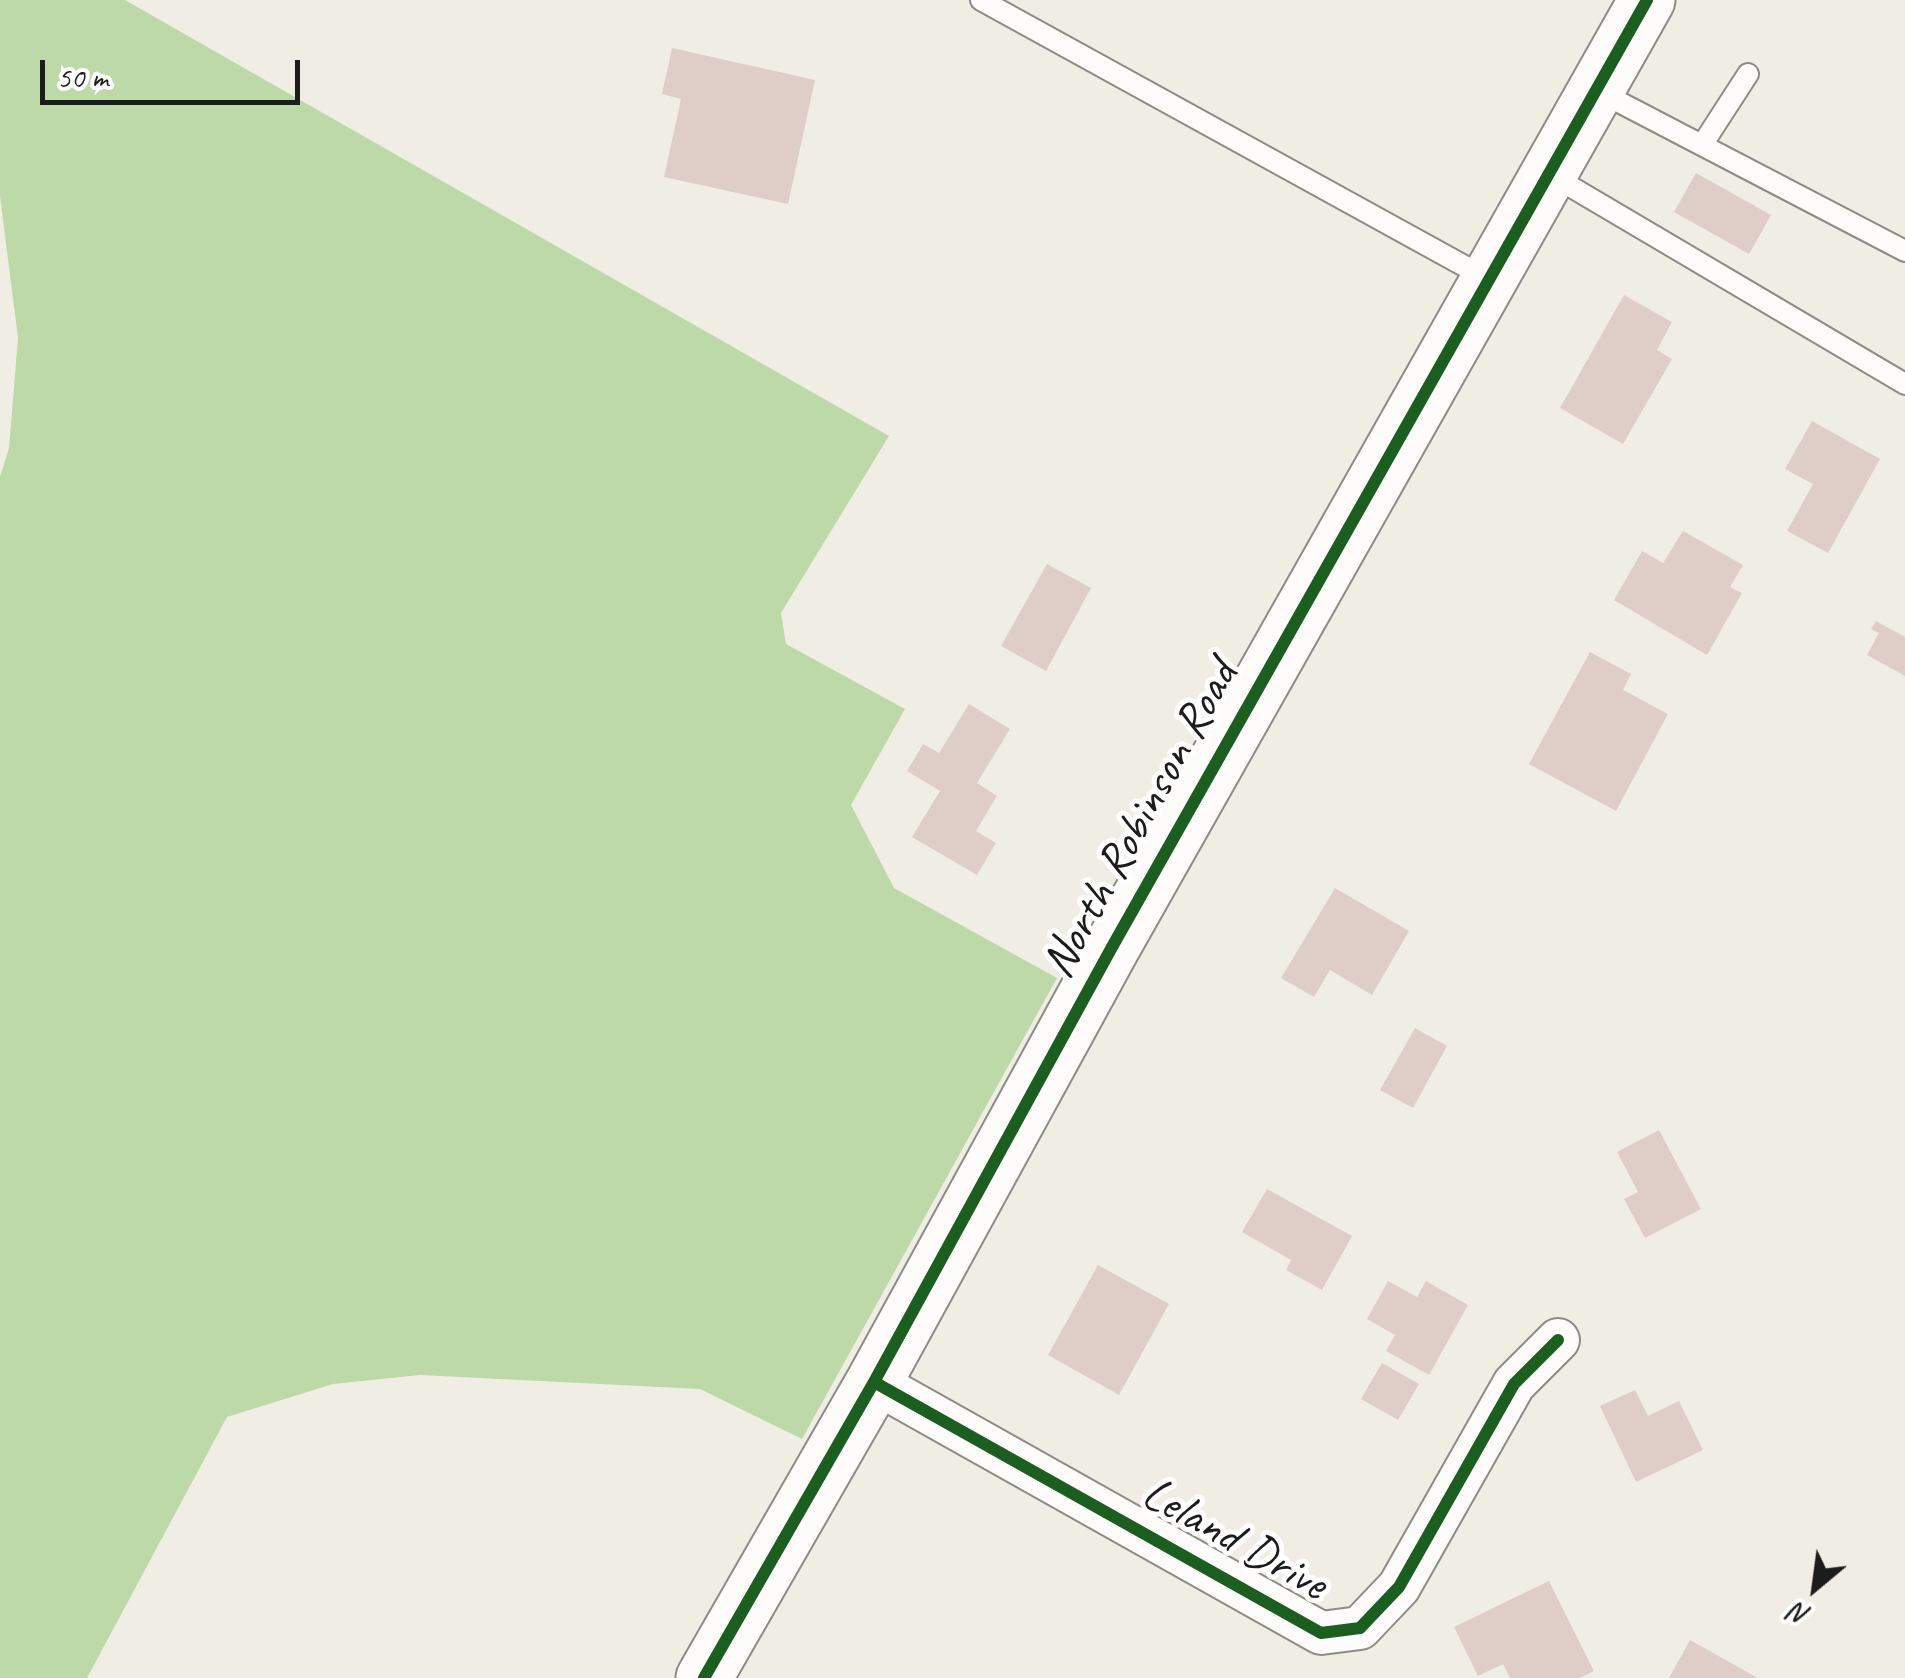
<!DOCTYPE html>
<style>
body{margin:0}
#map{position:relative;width:1905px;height:1678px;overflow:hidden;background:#f0eee4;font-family:Caveat,sans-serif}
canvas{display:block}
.north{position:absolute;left:1765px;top:1538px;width:100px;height:100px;-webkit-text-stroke:8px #fff;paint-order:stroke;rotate:209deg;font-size:28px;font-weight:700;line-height:40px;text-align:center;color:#1c1c1c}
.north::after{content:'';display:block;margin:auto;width:35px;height:45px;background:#1c1c1c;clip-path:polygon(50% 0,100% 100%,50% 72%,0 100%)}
.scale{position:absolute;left:40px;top:60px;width:260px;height:45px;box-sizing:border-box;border:5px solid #1c1c1c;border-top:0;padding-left:12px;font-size:30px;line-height:35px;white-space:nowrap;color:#1c1c1c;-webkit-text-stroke:8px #fff;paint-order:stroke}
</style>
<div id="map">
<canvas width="1905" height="1678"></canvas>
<div class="north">N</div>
<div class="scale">50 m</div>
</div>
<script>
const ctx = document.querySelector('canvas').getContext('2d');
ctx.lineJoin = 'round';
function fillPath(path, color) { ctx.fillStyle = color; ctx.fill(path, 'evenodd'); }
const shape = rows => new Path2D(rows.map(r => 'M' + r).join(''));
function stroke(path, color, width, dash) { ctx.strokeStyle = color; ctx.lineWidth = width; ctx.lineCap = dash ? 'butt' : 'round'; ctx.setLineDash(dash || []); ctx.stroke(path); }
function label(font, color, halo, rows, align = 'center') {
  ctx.font = font + ' Caveat,sans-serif'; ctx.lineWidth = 10; ctx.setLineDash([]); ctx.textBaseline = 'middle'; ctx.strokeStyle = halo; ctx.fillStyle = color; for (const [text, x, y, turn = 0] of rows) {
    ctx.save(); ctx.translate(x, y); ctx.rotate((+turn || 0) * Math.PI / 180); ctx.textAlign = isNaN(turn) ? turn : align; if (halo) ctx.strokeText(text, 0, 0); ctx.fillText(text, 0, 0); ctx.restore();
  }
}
fillPath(shape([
 [0,0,125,0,889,436,781,613,786,644,905,709,851,805,894,888,1057,978,802,1439,700,1389,420,1375,333,1384,227,1417,87,1678,0,1678,0,477,9,448,18,338,0,196]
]), '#bdd9a8');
fillPath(shape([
 [672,48,815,80,788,204,664,177,681,99,662,94],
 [1696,173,1771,215,1749,254,1674,212],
 [1624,295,1672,322,1657,350,1672,359,1623,444,1560,408],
 [1812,421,1880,459,1828,553,1787,531,1813,484,1785,469],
 [1683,531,1743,565,1730,587,1742,593,1707,655,1614,600,1642,551,1663,563],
 [1047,564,1091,588,1046,671,1001,646],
 [1876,621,1905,637,1905,676,1867,655,1879,633,1871,629],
 [1590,652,1631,674,1623,690,1668,714,1616,811,1529,764],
 [969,704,1010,729,977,783,997,796,976,831,996,843,977,875,912,837,940,791,907,771,923,744,939,753],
 [1335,888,1409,931,1372,995,1330,970,1314,997,1281,978],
 [1415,1028,1447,1046,1413,1108,1380,1090],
 [1659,1130,1701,1209,1645,1238,1624,1199,1638,1192,1617,1152],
 [1267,1189,1352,1236,1322,1290,1286,1270,1291,1260,1242,1232],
 [1098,1265,1169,1304,1119,1395,1048,1355],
 [1388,1281,1417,1297,1426,1281,1468,1305,1429,1375,1386,1351,1395,1335,1367,1319],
 [1382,1363,1419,1384,1398,1420,1361,1399],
 [1635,1390,1648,1416,1679,1401,1703,1450,1636,1482,1600,1406],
 [1549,1581,1594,1671,1580,1678,1510,1678,1503,1664,1478,1676,1454,1627],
 [1690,1640,1758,1678,1669,1678]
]), '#decec7');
const lane = shape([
 [981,0,1488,279],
 [1596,90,1905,251],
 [1702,145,1748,74],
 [1551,175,1905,384]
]);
const street = shape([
 [874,1382,1321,1633,1360,1628,1399,1587,1514,1384,1558,1340]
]);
const secondary = shape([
 [704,1678,874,1382,1112,947,1647,0]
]);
stroke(lane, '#8c8c86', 24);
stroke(street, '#8c8c86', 46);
stroke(secondary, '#8c8c86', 59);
stroke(lane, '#fdfcfb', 20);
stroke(street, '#fdfcfb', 42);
stroke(secondary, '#fdfcfb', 55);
stroke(shape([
 [874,1382,1321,1633,1360,1628,1399,1587,1514,1384,1558,1340],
 [704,1678,874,1382,1112,947,1647,0]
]), '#1b5e20', 12);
label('48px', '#1c1c1c', '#fff', [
 ["North Robinson Road",1141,820,-61],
 ["Leland Drive",1234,1540,29]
]);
</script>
